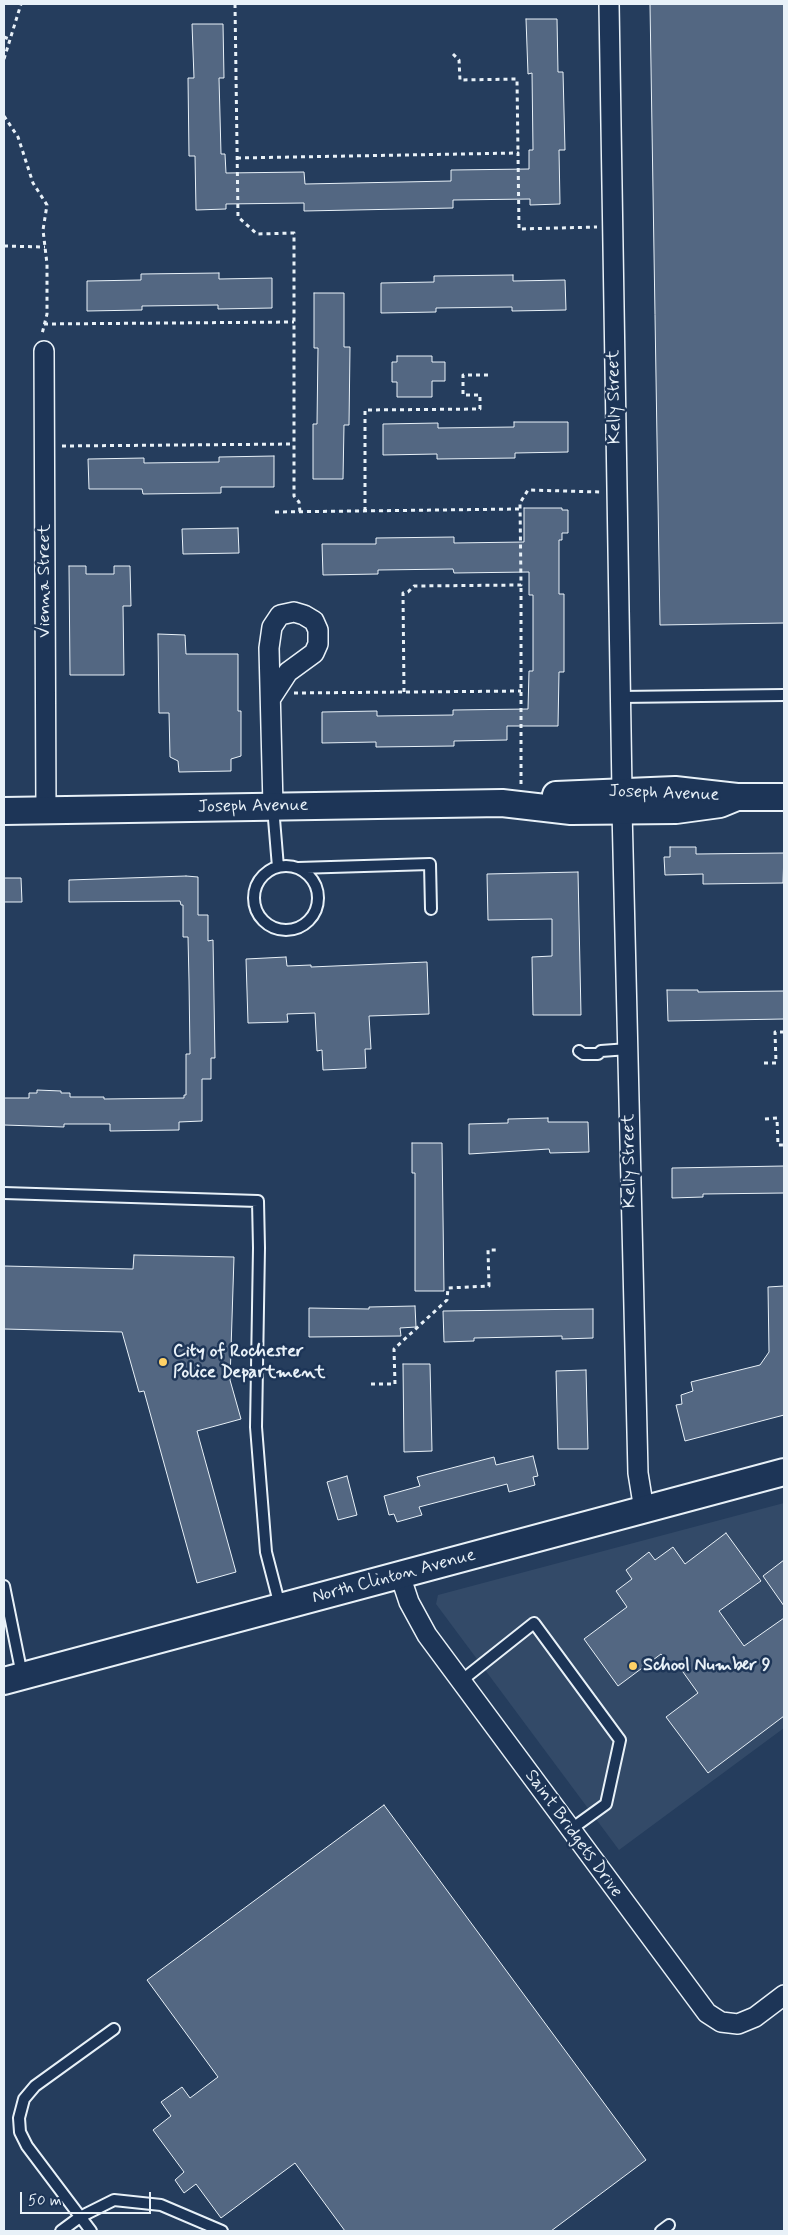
<!DOCTYPE html>
<style>
body{margin:0}
#map{position:relative;width:788px;height:2235px;overflow:hidden;background:#253d5d;font-family:Mynerve,sans-serif}
canvas{display:block}
.frame{position:absolute;inset:0;border:5px solid #e8f1f8;pointer-events:none}
.scale{position:absolute;left:20px;top:2192px;width:131px;height:22px;box-sizing:border-box;border:2px solid #e8f1f8;border-top:0;padding-left:6px;font-size:15px;line-height:18px;white-space:nowrap;color:#e8f1f8;-webkit-text-stroke:4px #1d3557;paint-order:stroke}
</style>
<div id="map">
<canvas width="788" height="2235"></canvas>
<div class="frame"></div>
<div class="scale">50 m</div>
</div>
<script>
const ctx = document.querySelector('canvas').getContext('2d');
ctx.lineJoin = 'round';
function fillPath(path, color) { ctx.fillStyle = color; ctx.fill(path, 'evenodd'); }
const shape = rows => new Path2D(rows.map(r => 'M' + r).join(''));
function stroke(path, color, width, dash) { ctx.strokeStyle = color; ctx.lineWidth = width; ctx.lineCap = dash ? 'butt' : 'round'; ctx.setLineDash(dash || []); ctx.stroke(path); }
function label(font, color, halo, rows, align = 'center') {
  ctx.font = font + ' Mynerve,sans-serif'; ctx.lineWidth = 5; ctx.setLineDash([]); ctx.textBaseline = 'middle'; ctx.strokeStyle = halo; ctx.fillStyle = color; for (const [text, x, y, turn = 0] of rows) {
    ctx.save(); ctx.translate(x, y); ctx.rotate((+turn || 0) * Math.PI / 180); ctx.textAlign = isNaN(turn) ? turn : align; if (halo) ctx.strokeText(text, 0, 0); ctx.fillText(text, 0, 0); ctx.restore();
  }
}
fillPath(shape([
 [784,1503,784,1728,619,1850,436,1604,438,1595]
]), '#334a68');
const building = shape([
 [650,4,784,4,784,623,660,625,650,4],
 [526,19,557,19,558,72,563,72,565,150,559,150,560,204,530,205,530,199,453,200,453,208,304,211,304,203,226,204,226,209,196,210,195,156,189,156,188,78,194,78,192,24,223,24,224,78,219,78,221,154,225,154,226,173,304,172,305,184,451,181,451,170,529,169,529,150,533,150,532,73,528,74,526,19],
 [219,273,219,279,272,278,272,308,218,309,218,305,142,306,142,310,87,311,87,281,141,280,141,274,219,273],
 [513,275,513,281,565,280,566,310,512,311,512,307,436,308,436,312,381,313,381,283,434,282,434,276,513,275],
 [314,293,344,293,344,347,350,347,349,425,344,425,343,479,313,479,313,424,317,424,318,348,314,348,314,293],
 [397,356,432,356,432,362,445,362,445,381,432,381,432,397,397,397,397,382,392,382,392,362,397,362,397,356],
 [514,422,568,422,568,452,515,453,515,458,437,459,437,454,383,455,383,424,438,423,438,428,514,427,514,422],
 [274,456,274,487,221,487,221,493,143,494,142,489,89,489,88,459,144,458,144,463,219,462,219,457,274,456],
 [524,508,562,508,562,510,568,510,568,533,562,533,562,540,559,540,559,594,564,594,564,672,559,672,558,726,507,726,507,740,454,741,454,746,376,747,376,742,322,743,322,712,377,711,377,716,453,715,453,710,528,709,529,671,533,671,533,595,529,595,529,572,454,573,453,569,378,570,378,574,323,575,322,544,376,544,376,538,454,537,454,543,524,542,524,508],
 [238,528,239,553,183,554,182,529,238,528],
 [69,566,86,566,86,574,114,574,114,566,130,566,131,606,123,606,124,675,70,675,69,566],
 [158,634,185,635,186,654,238,654,238,711,241,711,241,756,231,759,231,771,179,772,178,761,170,757,169,713,159,713,158,634],
 [670,847,696,847,696,854,784,853,783,883,703,884,703,874,665,875,664,857,670,857,670,847],
 [578,872,581,1015,533,1015,532,957,552,956,552,919,488,920,487,874,578,872],
 [186,876,198,877,198,915,208,915,208,941,213,940,215,1058,211,1058,211,1079,202,1079,202,1121,179,1122,179,1130,110,1131,110,1124,64,1124,64,1127,4,1125,4,1098,29,1098,29,1093,37,1093,37,1090,61,1091,61,1093,70,1093,70,1097,104,1097,104,1099,184,1098,184,1095,186,1095,186,1054,190,1054,189,981,188,937,183,937,183,905,181,905,180,901,69,902,69,880,186,876],
 [4,878,21,878,22,902,4,902,4,878],
 [286,957,287,966,311,965,311,967,427,962,429,1014,369,1016,371,1049,365,1049,366,1068,323,1070,322,1050,317,1051,315,1013,287,1014,288,1022,248,1023,246,959,286,957],
 [667,990,698,990,698,992,784,991,784,1019,668,1021,667,990],
 [548,1118,548,1122,588,1122,589,1152,550,1153,549,1149,469,1154,469,1124,508,1123,508,1119,548,1118],
 [412,1143,442,1143,444,1291,415,1291,415,1173,412,1173,412,1143],
 [784,1166,784,1193,703,1194,703,1197,672,1198,672,1168,784,1166],
 [134,1255,234,1257,230,1380,241,1419,197,1431,236,1572,197,1583,144,1391,139,1392,122,1332,4,1329,4,1266,133,1269,134,1255],
 [784,1286,784,1415,685,1441,676,1405,682,1404,681,1395,693,1391,691,1382,760,1365,769,1352,768,1287,784,1286],
 [415,1306,416,1327,400,1328,401,1336,309,1337,309,1308,369,1309,369,1307,415,1306],
 [593,1309,593,1338,562,1339,562,1336,474,1338,474,1341,444,1342,443,1311,593,1309],
 [403,1364,430,1364,432,1451,404,1452,403,1364],
 [586,1370,588,1449,558,1449,556,1371,586,1370],
 [533,1456,538,1476,533,1477,535,1485,509,1492,507,1484,419,1507,422,1515,397,1522,394,1514,389,1515,384,1496,420,1486,417,1477,494,1457,496,1465,533,1456],
 [347,1476,357,1515,338,1520,327,1482,347,1476],
 [726,1533,761,1581,719,1611,744,1646,784,1618,784,1716,708,1773,666,1717,698,1693,678,1665,672,1669,661,1654,618,1686,584,1639,627,1607,616,1591,632,1579,626,1570,649,1552,655,1560,673,1547,685,1564,726,1533],
 [784,1560,784,1606,763,1576,784,1560],
 [384,1805,646,2160,551,2231,345,2231,295,2163,221,2218,196,2184,184,2193,175,2180,184,2172,153,2130,171,2116,161,2102,182,2087,190,2098,218,2077,147,1980,384,1805]
]);
fillPath(building, '#536782');
stroke(building, '#e8f1f8', 1);
const lane = shape([
 [620,697,784,695],
 [273,807,278,867],
 '254 898a32 32 0 1 1 64 0a32 32 0 1 1-64 0Z',
 [298,868,430,864,431,909],
 [579,1051,583,1054,598,1054,601,1051,628,1049],
 [4,1193,258,1201,259,1248,256,1427,266,1552,280,1606],
 [4,1586,22,1675],
 [461,1681,534,1623,620,1740,606,1804,570,1830],
 [61,2231,80,2217,114,2200,161,2205,222,2231],
 [91,2231,27,2146,20,2132,19,2118,24,2099,35,2086,114,2029],
 [661,2231,669,2225]
]);
const street = shape([
 [609,4,622,791],
 [44,351,46,811],
 [271,698,288,672,314,653,318,644,318,630,314,621,304,615,294,612,280,615,272,627,269,648,273,806],
 [622,810,638,1473,644,1510],
 [400,1575,409,1602,427,1635,707,2013,721,2022,738,2024,755,2017,784,1995]
]);
const secondary = shape([
 [556,795,675,790,737,797,784,797],
 [4,811,502,803,571,811,676,810,720,804,737,797],
 [4,1681,784,1472]
]);
stroke(lane, '#e8f1f8', 14);
stroke(street, '#e8f1f8', 22);
stroke(secondary, '#e8f1f8', 30);
stroke(shape([
 [235,4,238,217,257,234,294,233,294,496,299,502,300,512],
 [4,37,9,39],
 [453,54,459,60,460,80,517,79,518,153],
 [4,59,21,4],
 [4,116,18,137,33,183,47,205,43,230,47,264,47,314,42,334],
 [237,158,518,153,519,229,597,227],
 [4,246,45,247],
 [44,324,294,322],
 [62,446,294,444],
 [365,511,365,410,480,409,480,395,463,395,463,375,490,375],
 [275,512,520,509],
 [404,692,403,593,408,592,414,586,521,585,520,503,528,490,600,492],
 [294,693,521,691],
 [521,784,521,585],
 [764,1063,776,1063,775,1032,784,1032],
 [765,1119,777,1118,778,1145,784,1145],
 [371,1384,395,1384,394,1349,447,1300,448,1288,489,1286,488,1250,498,1250]
]), '#e8f1f8', 3, [4, 4]);
stroke(lane, '#1d3557', 10);
stroke(street, '#1d3557', 19);
stroke(secondary, '#1d3557', 26);
for (const [x, y, r, color] of [
 [163,1362,5,"#ffd166"],
 [633,1666,5,"#ffd166"]
]) { const dot = new Path2D(); dot.arc(x, y, r, 0, 2 * Math.PI); ctx.fillStyle = color; ctx.fill(dot); stroke(dot, '#1d3557', 2); }
label('18px', '#e8f1f8', '#1d3557', [
 ["Kelly Street",615,397,-91],
 ["Vienna Street",45,581,-90],
 ["Joseph Avenue",664,794,2],
 ["Joseph Avenue",253,807,-1],
 ["Kelly Street",630,1161,-91],
 ["North Clinton Avenue",394,1577,-15],
 ["Saint Bridgets Drive",573,1834,54]
]);
label('bold 18px', '#e8f1f8', '#1d3557', [
 ["City of Rochester",173,1352],
 ["Police Department",173,1373],
 ["School Number 9",643,1666]
], 'left');
</script>
